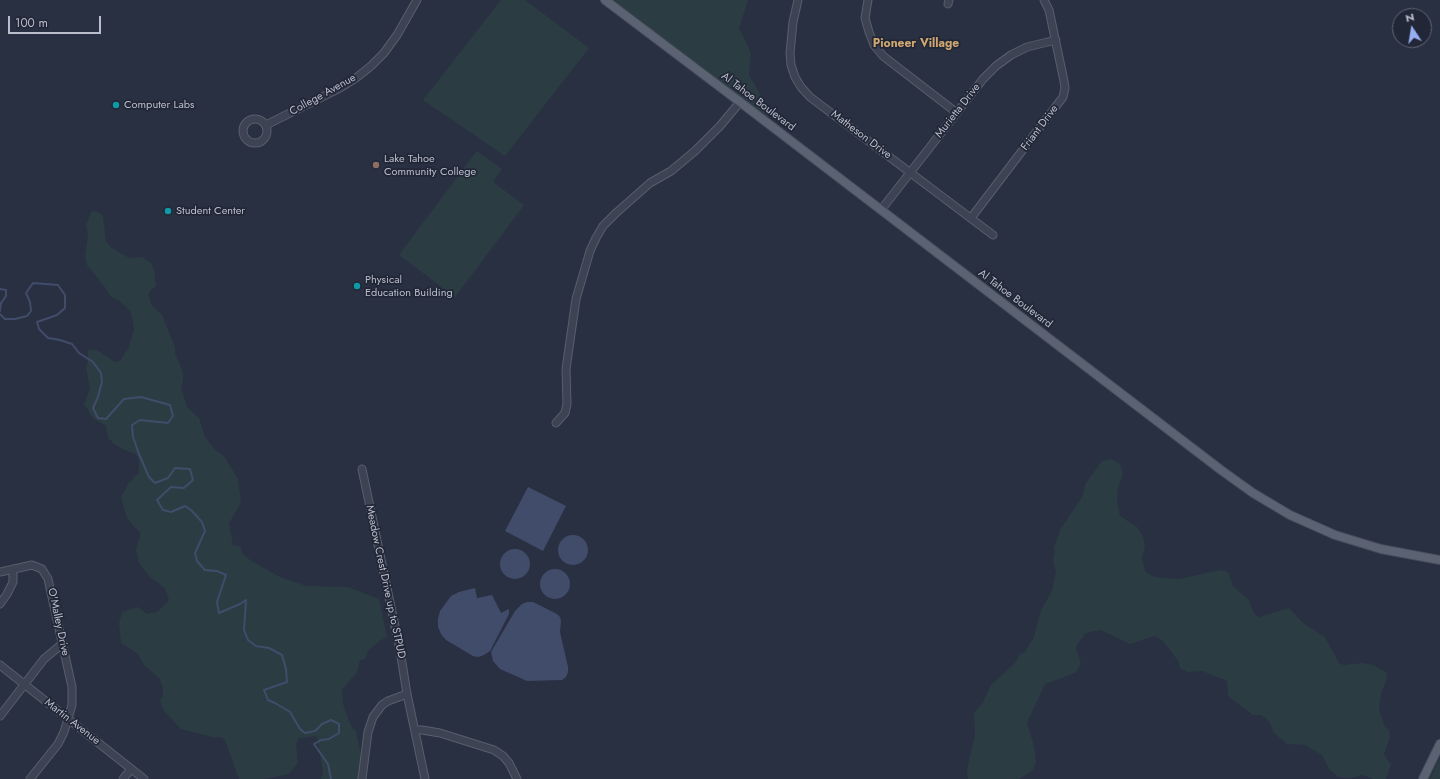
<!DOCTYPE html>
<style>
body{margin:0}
#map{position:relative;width:1440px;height:779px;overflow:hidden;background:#293042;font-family:Jost,sans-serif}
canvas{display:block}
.north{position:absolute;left:1392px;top:8px;width:40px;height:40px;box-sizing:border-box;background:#222737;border:1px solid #5f6372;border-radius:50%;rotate:348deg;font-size:11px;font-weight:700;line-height:16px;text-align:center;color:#babecb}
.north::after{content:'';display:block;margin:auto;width:14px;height:18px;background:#98aef2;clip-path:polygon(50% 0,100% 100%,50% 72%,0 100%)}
.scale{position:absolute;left:8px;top:16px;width:93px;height:18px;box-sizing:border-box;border:2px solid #babecb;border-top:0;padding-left:5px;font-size:12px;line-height:14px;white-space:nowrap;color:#babecb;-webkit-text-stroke:3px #222737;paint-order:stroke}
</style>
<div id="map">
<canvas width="1440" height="779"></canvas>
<div class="north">N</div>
<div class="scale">100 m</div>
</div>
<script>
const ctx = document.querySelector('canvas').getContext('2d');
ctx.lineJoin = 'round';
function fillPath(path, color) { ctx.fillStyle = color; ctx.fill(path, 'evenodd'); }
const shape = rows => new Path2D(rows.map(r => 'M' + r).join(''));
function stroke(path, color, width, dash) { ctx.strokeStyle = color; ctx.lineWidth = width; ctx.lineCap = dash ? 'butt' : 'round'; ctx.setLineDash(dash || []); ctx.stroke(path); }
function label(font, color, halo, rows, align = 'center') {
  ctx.font = font + ' Jost,sans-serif'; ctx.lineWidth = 3.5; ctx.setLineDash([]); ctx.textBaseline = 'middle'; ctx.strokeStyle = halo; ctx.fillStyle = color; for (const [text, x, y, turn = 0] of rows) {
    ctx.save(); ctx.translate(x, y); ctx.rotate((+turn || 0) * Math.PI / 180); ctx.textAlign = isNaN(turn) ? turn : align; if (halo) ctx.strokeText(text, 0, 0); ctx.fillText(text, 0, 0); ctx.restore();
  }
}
fillPath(shape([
 [501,0,525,0,589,48,505,156,423,100],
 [613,0,748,0,739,28,751,53,749,75,771,112,768,117],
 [477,151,502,169,493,182,524,205,455,297,399,255],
 [92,211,98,212,103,216,106,242,112,248,129,258,142,257,151,263,154,270,156,286,151,290,148,295,152,305,162,315,175,347,175,353,183,372,183,381,181,387,187,407,199,418,205,437,215,450,224,456,238,479,241,503,229,523,233,545,241,547,242,553,250,560,280,577,294,582,307,586,348,587,379,599,387,637,379,641,368,651,365,659,360,660,357,672,342,690,343,704,351,726,356,731,362,760,360,766,362,775,361,779,321,779,323,772,317,736,299,738,296,744,298,762,289,774,264,779,239,779,225,740,221,737,212,737,181,729,164,711,160,701,163,696,163,687,159,678,145,666,137,653,121,643,119,624,122,612,138,607,147,614,157,612,169,600,165,588,149,576,139,563,136,550,140,536,140,533,127,518,121,498,129,482,132,481,133,477,139,474,139,460,136,454,124,450,113,443,108,437,106,426,93,418,84,404,90,389,86,367,88,361,88,350,97,350,115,362,120,361,129,347,134,329,131,312,121,302,110,296,104,286,87,265,85,256,88,234,86,225],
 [1110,459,1120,464,1123,475,1118,488,1117,501,1120,516,1137,527,1143,536,1145,547,1142,558,1145,571,1154,577,1179,579,1220,570,1228,572,1233,586,1249,600,1254,614,1259,617,1289,608,1303,623,1325,637,1339,663,1343,665,1363,663,1373,665,1386,672,1387,679,1381,693,1379,709,1384,725,1389,731,1390,737,1384,754,1391,765,1386,779,1373,779,1362,775,1350,778,1338,777,1329,769,1322,755,1305,745,1287,744,1274,733,1269,721,1261,715,1253,715,1228,696,1227,681,1202,671,1187,672,1180,668,1179,662,1163,641,1155,636,1130,644,1100,630,1086,633,1077,644,1076,648,1081,664,1075,673,1045,684,1027,723,1034,746,1036,763,1032,771,1019,779,968,779,967,770,975,734,974,713,983,702,991,685,1015,663,1020,654,1024,653,1034,637,1041,610,1052,591,1056,571,1053,560,1055,552,1054,547,1060,530,1082,497,1086,483,1102,461],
 [1440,757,1440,779,1430,779]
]), '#2b3d43');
fillPath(shape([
 [528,487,566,506,543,551,505,531],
 '558 550a15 15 0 1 1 30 0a15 15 0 1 1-30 0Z',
 '500 564a15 15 0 1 1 30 0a15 15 0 1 1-30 0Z',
 '540 584a15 15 0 1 1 30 0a15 15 0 1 1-30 0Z',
 [475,588,477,598,492,595,501,613,509,609,509,614,490,651,484,655,478,657,473,656,446,640,441,634,438,627,438,619,440,611,451,596,459,592],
 [527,602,533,602,557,614,560,617,561,621,560,632,568,667,568,672,566,677,562,680,527,681,500,669,493,661,491,652,515,611,522,604]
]), '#404c6a');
stroke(shape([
 [0,289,6,290,6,296,1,303,0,311],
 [0,314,5,319,15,319,27,316,31,311,30,302,26,293,33,283,58,285,65,295,65,308,57,315,37,322,39,329,48,338,60,340,72,344,79,353,93,362,101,373,102,382,98,397,93,408,98,418,106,419,124,399,141,397,170,405,173,416,168,423,140,420,132,425,133,437,139,454,149,477,155,483,168,478,175,468,190,469,193,480,184,488,171,487,157,500,163,510,171,512,185,506,191,510,202,522,205,531,195,553,197,561,205,570,217,571,226,575,217,602,219,613,240,604,246,600,244,630,248,640,256,646,269,648,282,655,286,669,287,682,264,690,268,700,275,703,290,712,300,729,305,733,315,731,322,724,331,720,339,724,339,733,329,739,321,740,314,744,328,764,331,779]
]), '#404c6a', 2);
const minor = shape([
 [798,0,793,22,790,53,791,65,795,77,801,87,810,97,993,235],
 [868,0,865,18,869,32,874,45,883,56,957,113],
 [948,4,949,0],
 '243 131a12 12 0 1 1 24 0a12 12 0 1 1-24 0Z',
 [266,125,340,88,356,78,371,66,384,53,397,35,417,0],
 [881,210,983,79,996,66,1011,55,1027,47,1056,40],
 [971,218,1063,97,1065,88,1064,81,1049,10,1044,0],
 [556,423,565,413,567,404,566,369,576,299,590,251,596,238,603,226,616,213,650,183,671,171,695,151,720,126,740,102],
 [362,469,400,650,407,694,425,779],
 [0,572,32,565,42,569,48,579,72,687,72,705,64,732,58,744,30,779],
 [0,604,7,594,13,582,13,569],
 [0,665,144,779],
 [0,716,44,659,62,644],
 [415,730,422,730,440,733,494,750,503,756,509,763,517,779],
 [123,779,131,769],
 [362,779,368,732,373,717,382,705,388,701,407,694]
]);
const major = shape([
 [605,0,740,102,1221,470,1253,493,1290,515,1335,535,1381,549,1440,560],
 [1423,779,1440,744]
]);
stroke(minor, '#585e6c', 9);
stroke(major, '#474c5b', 10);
stroke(minor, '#3d4352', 7);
stroke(major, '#5b6271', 8);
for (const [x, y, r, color] of [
 [116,105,4,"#0f9aa8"],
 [376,165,4,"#8d6e63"],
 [168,211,4,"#0f9aa8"],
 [357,286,4,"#0f9aa8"]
]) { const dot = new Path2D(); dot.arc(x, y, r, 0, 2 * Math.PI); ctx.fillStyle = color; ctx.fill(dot); stroke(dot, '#222737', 1.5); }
label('11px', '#babecb', '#222737', [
 ["College Avenue",323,95,-29],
 ["Al Tahoe Boulevard",758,102,37],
 ["Murietta Drive",958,111,-52],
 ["Friant Drive",1040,128,-53],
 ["Matheson Drive",861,135,37],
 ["Al Tahoe Boulevard",1015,299,37],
 ["Meadow Crest Drive up to STPUD",385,582,78],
 ["O'Malley Drive",58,622,78],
 ["Martin Avenue",72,722,38]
]);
label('11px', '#babecb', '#222737', [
 ["Computer Labs",124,105],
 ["Lake Tahoe",384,159],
 ["Community College",384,172],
 ["Student Center",176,211],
 ["Physical",365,280],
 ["Education Building",365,293]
], 'left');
label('bold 12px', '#d0a770', '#222737', [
 ["Pioneer Village",916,44]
]);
</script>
